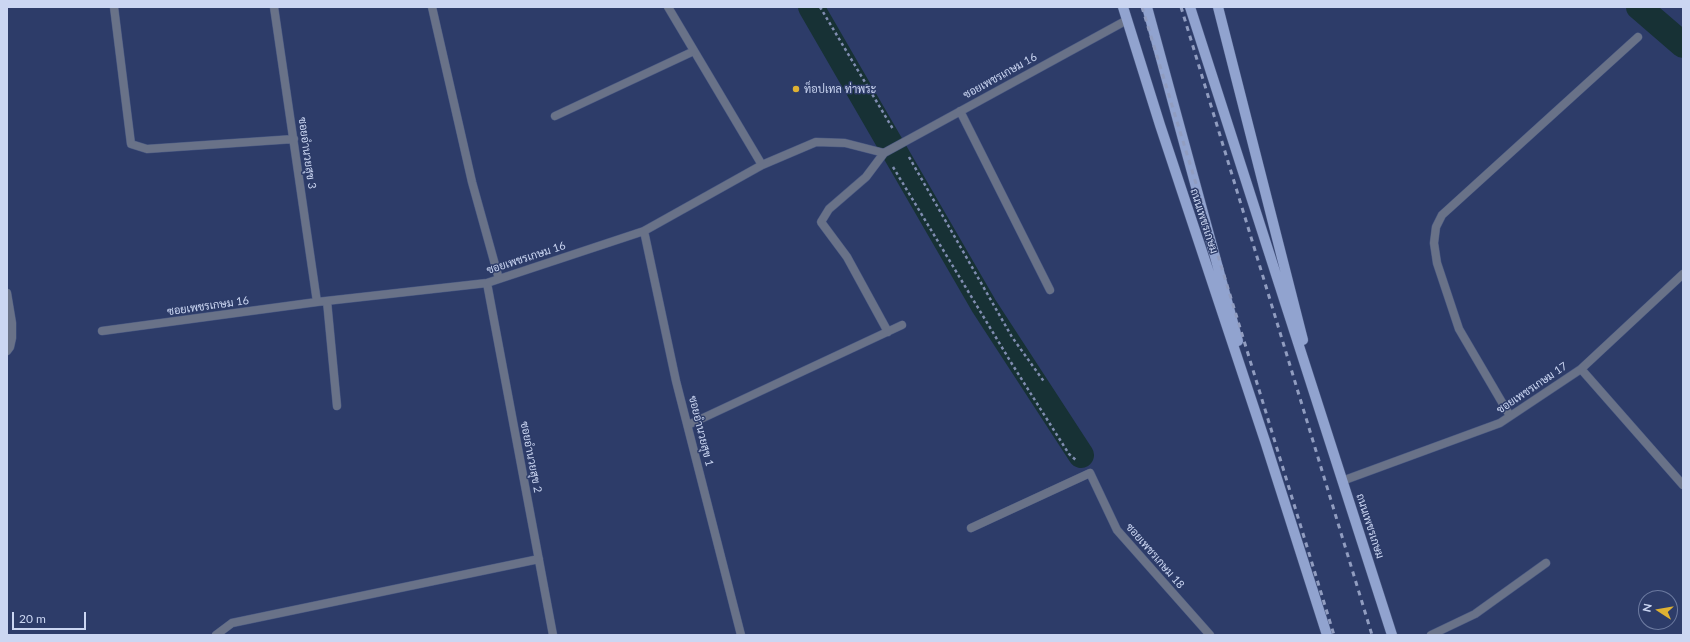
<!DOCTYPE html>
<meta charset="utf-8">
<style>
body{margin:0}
#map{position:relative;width:1690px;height:642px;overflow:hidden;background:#2d3c69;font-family:Lato,sans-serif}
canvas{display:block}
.frame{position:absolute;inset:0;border:8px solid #cbd6f2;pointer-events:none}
.north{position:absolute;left:1638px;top:590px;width:40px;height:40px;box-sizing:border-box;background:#2d3c69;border:1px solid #6c7aa0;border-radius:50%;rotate:282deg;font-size:11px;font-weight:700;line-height:16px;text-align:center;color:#cbd6f2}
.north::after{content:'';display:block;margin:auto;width:14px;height:18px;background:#deb133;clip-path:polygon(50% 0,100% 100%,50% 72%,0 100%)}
.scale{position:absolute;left:12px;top:612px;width:74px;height:18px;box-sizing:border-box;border:2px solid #cbd6f2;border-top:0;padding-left:5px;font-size:12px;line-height:14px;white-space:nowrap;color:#cbd6f2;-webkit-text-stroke:3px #2d3c69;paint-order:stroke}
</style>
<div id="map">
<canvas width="1690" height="642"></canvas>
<div class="frame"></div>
<div class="north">N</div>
<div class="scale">20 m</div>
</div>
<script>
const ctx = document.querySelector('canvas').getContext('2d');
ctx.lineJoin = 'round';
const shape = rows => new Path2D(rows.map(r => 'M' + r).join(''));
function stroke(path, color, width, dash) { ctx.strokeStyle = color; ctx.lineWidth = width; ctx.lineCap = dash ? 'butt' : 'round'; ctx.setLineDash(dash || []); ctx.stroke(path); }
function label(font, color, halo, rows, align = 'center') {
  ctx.font = font + ' Lato,Sarabun,sans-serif'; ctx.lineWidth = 3; ctx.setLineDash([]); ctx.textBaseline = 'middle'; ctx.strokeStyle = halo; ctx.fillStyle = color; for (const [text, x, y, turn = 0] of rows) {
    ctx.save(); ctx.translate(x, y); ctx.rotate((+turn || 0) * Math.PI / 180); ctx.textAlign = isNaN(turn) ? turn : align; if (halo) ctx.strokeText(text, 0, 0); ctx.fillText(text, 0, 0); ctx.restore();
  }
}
stroke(shape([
 [811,7,984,306,1081,455],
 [1639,7,1683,45]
]), '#173135', 26);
const minor = shape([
 [114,7,131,144,147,149,294,139],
 [274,7,317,302],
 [432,7,472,182,499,279],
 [668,7,762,165],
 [960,111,1050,290],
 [555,116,694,51],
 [884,153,866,177,829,209,821,222,847,257,888,332],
 [644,231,676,381,741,635],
 [487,283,553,635],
 [7,293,12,323,12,338,10,347,7,351],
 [327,301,337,406],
 [102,331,317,302,487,283,499,279,644,231,762,165,816,142,845,143,884,153,1127,20],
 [1581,369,1683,485],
 [1510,416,1459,329,1437,263,1434,243,1436,227,1442,215,1638,37],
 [688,425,902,325],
 [1342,481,1500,423,1581,369,1683,274],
 [971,528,1090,473,1117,530,1210,635],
 [216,635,232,623,539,559],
 [1431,635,1475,614,1546,563]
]);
const primary = shape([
 [1123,7,1160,125,1265,441,1327,635],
 [1147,7,1238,341],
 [1190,7,1392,635],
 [1218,7,1303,340]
]);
stroke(minor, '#495882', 9);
stroke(primary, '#495882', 11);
stroke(shape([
 [820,7,893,129],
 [909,157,1012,337,1045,383],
 [893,167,1012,364,1069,454,1077,461]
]), '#808db1', 2.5, [3, 3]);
stroke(minor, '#697288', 8);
stroke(primary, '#91a3cf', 10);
stroke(shape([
 [1142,7,1334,635],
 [1181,7,1372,635]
]), '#919dc0', 3, [5, 5]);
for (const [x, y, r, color] of [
 [796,89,4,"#deb133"]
]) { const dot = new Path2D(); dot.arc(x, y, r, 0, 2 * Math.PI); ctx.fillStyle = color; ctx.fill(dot); stroke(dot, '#2d3c69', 1.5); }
label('11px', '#cbd6f2', '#2d3c69', [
 ["ซอยเพชรเกษม 16",1000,76,-29],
 ["ซอยอำนวยสุข 3",307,153,82],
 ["ถนนเพชรเกษม",1204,221,72],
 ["ซอยเพชรเกษม 16",526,258,-18],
 ["ซอยเพชรเกษม 16",208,306,-8],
 ["ซอยเพชรเกษม 17",1532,388,-34],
 ["ซอยอำนวยสุข 1",701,431,76],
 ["ซอยอำนวยสุข 2",531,457,79],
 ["ถนนเพชรเกษม",1370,526,72],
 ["ซอยเพชรเกษม 18",1155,556,49]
]);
label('11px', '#cbd6f2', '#2d3c69', [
 ["ท็อปเทล ท่าพระ",804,89]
], 'left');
</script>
